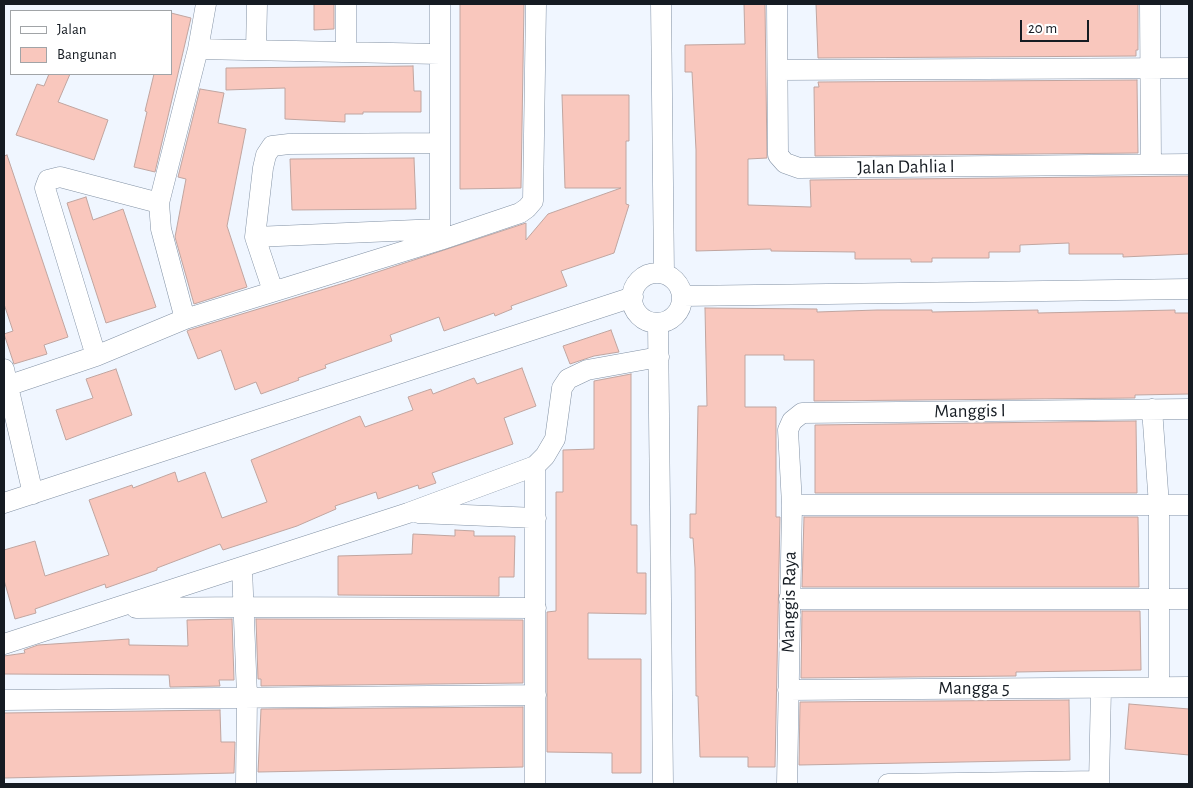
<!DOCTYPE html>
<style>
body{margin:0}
#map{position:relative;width:1193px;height:788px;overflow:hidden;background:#f0f6ff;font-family:"Alegreya Sans",sans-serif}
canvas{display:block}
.frame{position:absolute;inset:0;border:5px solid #151b22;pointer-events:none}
.legend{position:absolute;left:10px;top:10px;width:162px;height:65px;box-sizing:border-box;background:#fff;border:1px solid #a1a4a7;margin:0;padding:6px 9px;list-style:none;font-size:15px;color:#151b22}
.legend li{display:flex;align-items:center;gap:10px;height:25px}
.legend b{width:25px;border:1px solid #a1a4a7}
.scale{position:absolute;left:1020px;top:20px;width:69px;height:22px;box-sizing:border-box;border:2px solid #151b22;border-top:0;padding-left:6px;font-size:15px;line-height:18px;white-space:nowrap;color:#151b22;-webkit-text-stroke:4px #fff;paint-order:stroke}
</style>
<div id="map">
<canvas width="1193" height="788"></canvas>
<div class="frame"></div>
<ul class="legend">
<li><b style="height:6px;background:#fff"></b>Jalan</li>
<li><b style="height:14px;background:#f9c7bd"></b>Bangunan</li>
</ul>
<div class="scale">20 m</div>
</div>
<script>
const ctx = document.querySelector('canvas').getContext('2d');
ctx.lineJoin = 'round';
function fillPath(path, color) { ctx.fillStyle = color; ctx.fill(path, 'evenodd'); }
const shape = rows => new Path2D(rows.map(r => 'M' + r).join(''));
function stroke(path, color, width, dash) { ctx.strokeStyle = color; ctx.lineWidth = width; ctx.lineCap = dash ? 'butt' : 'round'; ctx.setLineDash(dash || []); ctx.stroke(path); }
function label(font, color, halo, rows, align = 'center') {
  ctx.font = font + ' "Alegreya Sans",sans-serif'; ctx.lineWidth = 4.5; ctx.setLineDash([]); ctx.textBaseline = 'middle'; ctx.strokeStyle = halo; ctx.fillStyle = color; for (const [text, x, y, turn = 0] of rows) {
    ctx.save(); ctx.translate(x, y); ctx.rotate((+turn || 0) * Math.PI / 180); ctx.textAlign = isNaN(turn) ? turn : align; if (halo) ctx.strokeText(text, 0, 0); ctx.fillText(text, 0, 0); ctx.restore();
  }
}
const building = shape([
 [314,4,334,4,334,29,314,30,314,4],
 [460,4,524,4,521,188,460,189,460,4],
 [744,4,765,4,767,158,748,159,748,205,811,207,810,180,1189,176,1189,254,1123,257,1123,254,1069,254,1069,243,1020,245,1020,252,989,252,989,258,932,258,932,262,911,262,911,259,855,259,855,252,771,251,771,249,696,251,696,150,692,72,685,72,685,45,745,44,744,4],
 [816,4,1138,4,1138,50,1136,50,1136,56,818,58,816,4],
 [171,13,191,18,155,172,134,167,147,112,145,111,154,74,171,74,171,13],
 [413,66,414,91,421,91,421,112,363,112,363,114,345,114,345,122,285,119,285,88,226,90,226,68,413,66],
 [49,74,70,74,58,102,108,120,94,160,16,135,37,84,44,86,49,74],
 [1137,80,1138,153,815,156,814,87,819,87,818,82,1137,80],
 [200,89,224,93,218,123,246,129,227,226,247,287,194,304,175,237,186,179,178,177,200,89],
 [562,95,629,95,629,141,626,141,626,204,629,205,614,253,561,271,567,286,511,306,512,309,495,316,494,313,444,331,439,317,390,335,392,341,325,365,326,368,298,378,299,380,261,394,256,382,235,390,221,350,198,359,187,331,189,330,344,283,526,223,526,240,548,214,621,188,565,188,562,95],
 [7,155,68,337,44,345,47,354,14,364,4,334,13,331,4,304,4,156,7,155],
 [414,158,416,209,292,210,290,159,414,158],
 [86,197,93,220,123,209,156,307,106,323,67,203,86,197],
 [705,308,817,309,817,312,877,310,932,310,932,312,1038,310,1038,313,1175,310,1175,313,1189,313,1189,394,1135,395,1135,398,814,401,814,360,784,360,784,355,745,355,745,407,776,407,776,517,780,517,775,767,748,767,748,757,700,757,698,696,696,696,695,568,693,538,690,538,690,514,696,514,698,406,707,406,705,308],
 [611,330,619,352,594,356,570,364,563,346,611,330],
 [522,368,536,406,504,418,513,444,432,473,436,483,419,489,418,485,378,499,376,492,335,506,336,509,297,526,223,550,220,544,157,568,157,570,106,588,105,584,35,609,36,613,15,619,4,580,4,550,35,541,45,576,109,555,89,500,132,485,133,488,175,472,178,482,205,472,222,518,267,502,251,460,360,416,365,427,413,410,408,397,431,389,433,394,474,378,477,384,522,368],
 [116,369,132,415,66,440,56,410,93,398,86,379,116,369],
 [631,374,631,525,637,525,637,573,646,573,646,614,588,613,588,659,641,659,641,773,612,773,612,753,547,752,547,612,556,611,556,492,563,492,563,450,594,449,594,381,631,374],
 [1136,421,1137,493,815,493,815,425,1136,421],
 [804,517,1138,517,1139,587,802,587,804,517],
 [455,530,474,531,474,536,515,536,514,577,499,577,499,596,338,595,338,556,412,554,413,534,455,536,455,530],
 [802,611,1140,611,1141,670,1016,672,1016,676,801,678,802,611],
 [232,619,234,680,219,680,220,686,170,687,169,675,4,674,4,656,25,653,24,650,38,645,129,639,129,645,188,646,187,620,232,619],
 [256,619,523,620,523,683,261,686,261,679,258,679,256,619],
 [1069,700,1070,760,799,765,800,702,1069,700],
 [1129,704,1189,709,1189,755,1125,749,1129,704],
 [523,707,523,767,258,772,261,709,523,707],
 [220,710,221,742,235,742,234,773,4,778,4,713,220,710]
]);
fillPath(building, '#f9c7bd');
stroke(building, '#c0a5a0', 1);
const minor = shape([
 [346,4,346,51],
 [440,4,440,240],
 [661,4,664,274],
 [777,4,778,155,785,163,799,168,1189,164],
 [1150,4,1151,164],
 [198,49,440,54],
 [256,50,257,4],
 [778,70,1189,68],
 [255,237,439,229],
 '632 298a25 25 0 1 1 50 0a25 25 0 1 1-50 0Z',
 [273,291,255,237,263,168,266,155,272,146,289,144,440,143],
 [683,296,1189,289],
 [185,319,161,229,159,203,198,49,206,4],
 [658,323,663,784],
 [96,356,45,188,48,180,60,177,159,203],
 [4,369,33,494],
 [4,387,96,356,185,319,440,240,520,213,527,208,533,201,536,4],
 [1152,409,1159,505,1159,687],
 [535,466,535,784],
 [4,503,633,297],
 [792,505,1189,505],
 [418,513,536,518],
 [242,568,247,696,246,784],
 [789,599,1189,599],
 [136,608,243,607,536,608],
 [4,644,408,513,535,466,545,456,555,439,562,388,568,379,587,370,659,357],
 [788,690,1189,687],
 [4,700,536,695],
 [787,784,792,505,788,430,792,421,802,413,1189,409],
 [888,784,1099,781],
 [1099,784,1101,688]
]);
stroke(minor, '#8392a5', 21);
stroke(minor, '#fff', 20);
label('19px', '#151b22', '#fff', [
 ["Jalan Dahlia I",906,167,-1],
 ["Manggis I",970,411,-1],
 ["Manggis Raya",789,602,-89],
 ["Mangga 5",974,688]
]);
</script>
